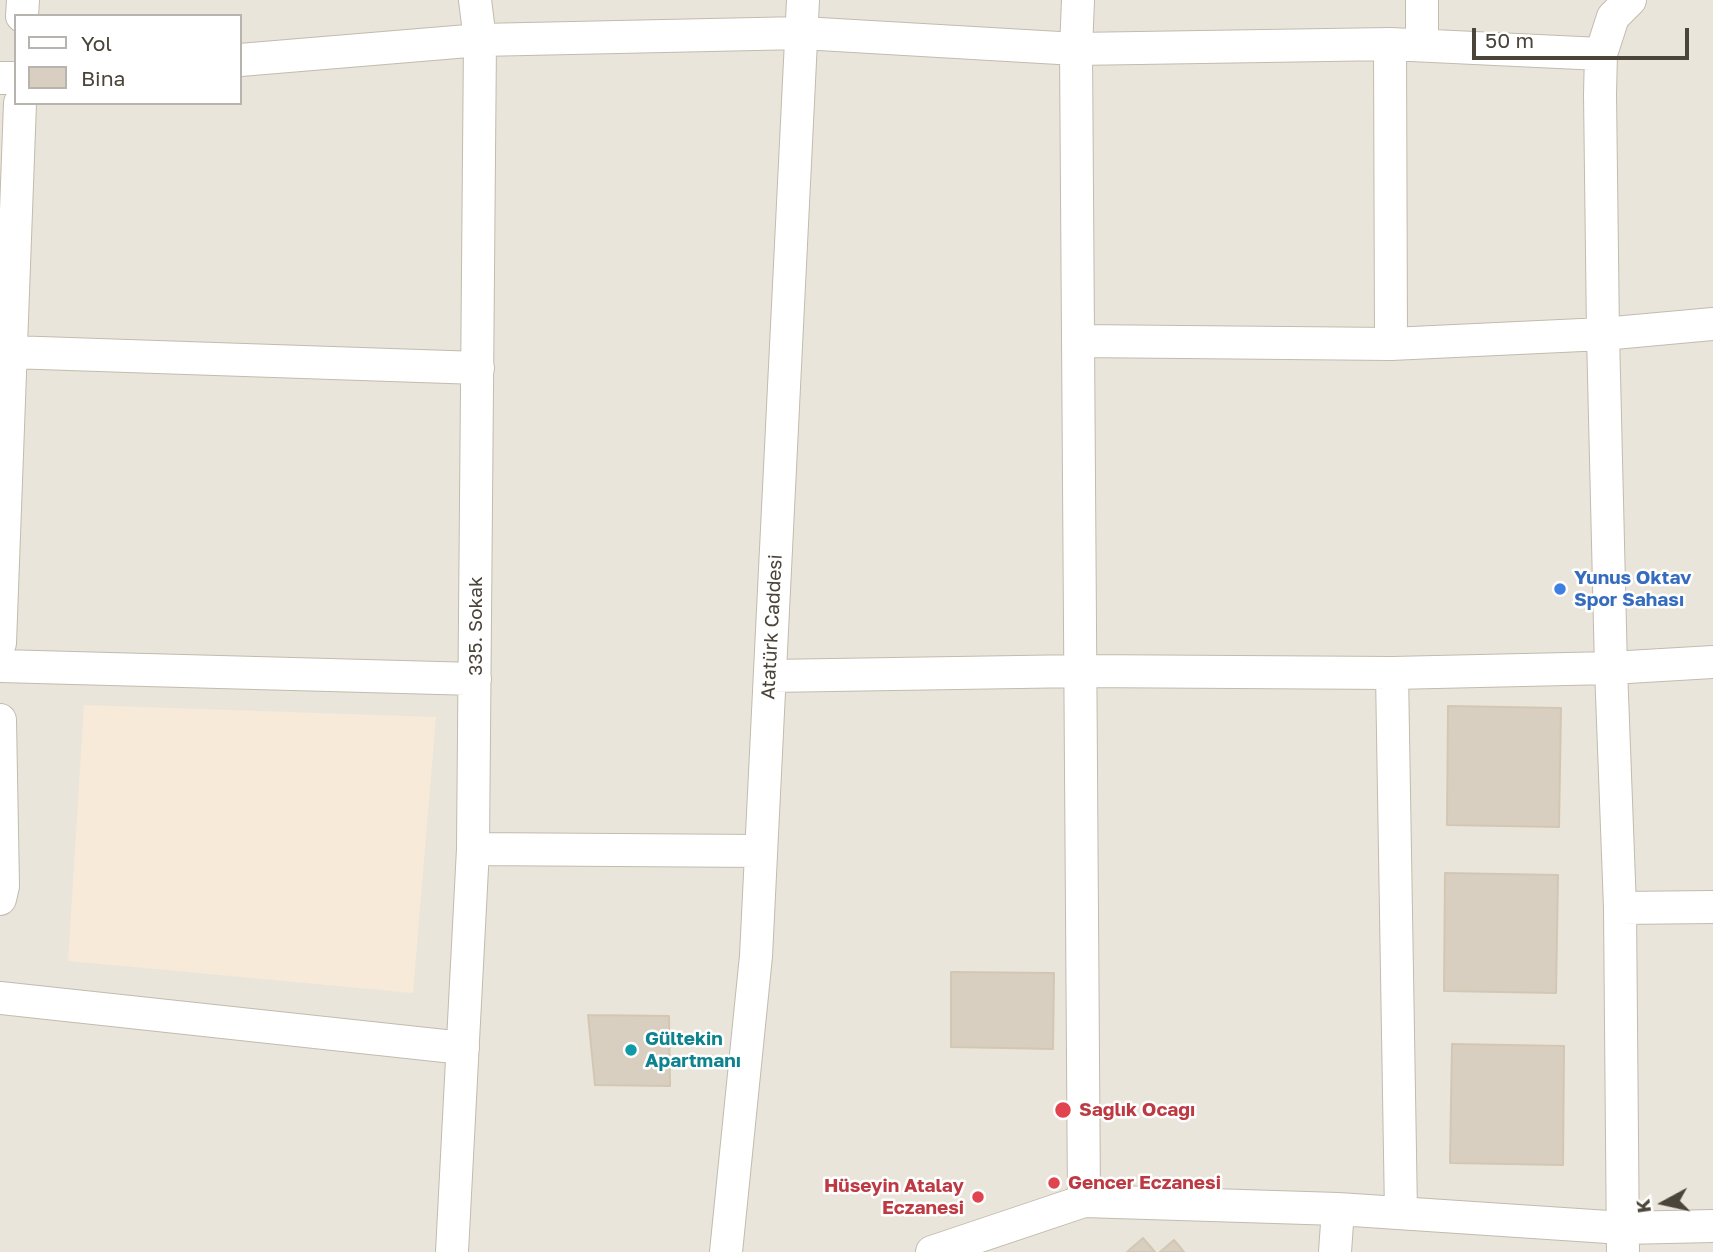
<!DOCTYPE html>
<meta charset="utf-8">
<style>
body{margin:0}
#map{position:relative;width:1713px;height:1252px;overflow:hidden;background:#f6f3ec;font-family:"Golos Text",sans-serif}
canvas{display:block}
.legend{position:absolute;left:14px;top:14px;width:228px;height:91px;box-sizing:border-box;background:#fff;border:2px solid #b7b4b0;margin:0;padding:9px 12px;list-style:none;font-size:21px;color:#4b4439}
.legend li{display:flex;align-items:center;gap:14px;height:35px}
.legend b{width:35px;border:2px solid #b7b4b0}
.north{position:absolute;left:1629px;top:1168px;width:70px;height:70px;-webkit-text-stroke:5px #fff;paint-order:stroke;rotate:262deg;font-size:19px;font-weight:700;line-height:28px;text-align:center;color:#4b4439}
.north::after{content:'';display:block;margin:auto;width:24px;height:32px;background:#4b4439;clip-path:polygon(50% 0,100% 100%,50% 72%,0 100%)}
.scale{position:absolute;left:1472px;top:28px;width:217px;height:32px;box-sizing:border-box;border:4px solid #4b4439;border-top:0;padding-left:9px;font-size:21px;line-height:24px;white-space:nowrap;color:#4b4439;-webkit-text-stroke:5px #fff;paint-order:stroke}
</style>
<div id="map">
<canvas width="1713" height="1252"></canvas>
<ul class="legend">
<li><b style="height:9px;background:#fff"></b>Yol</li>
<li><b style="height:19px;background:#d8cfc1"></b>Bina</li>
</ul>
<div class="north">K</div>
<div class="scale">50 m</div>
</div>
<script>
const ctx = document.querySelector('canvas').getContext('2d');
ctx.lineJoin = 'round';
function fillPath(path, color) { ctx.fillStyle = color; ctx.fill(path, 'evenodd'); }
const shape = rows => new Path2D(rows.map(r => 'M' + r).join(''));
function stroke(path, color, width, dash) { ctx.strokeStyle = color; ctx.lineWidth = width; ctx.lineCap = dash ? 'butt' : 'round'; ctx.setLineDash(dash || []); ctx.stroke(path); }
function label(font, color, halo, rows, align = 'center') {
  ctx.font = font + ' "Golos Text",sans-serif'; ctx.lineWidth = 5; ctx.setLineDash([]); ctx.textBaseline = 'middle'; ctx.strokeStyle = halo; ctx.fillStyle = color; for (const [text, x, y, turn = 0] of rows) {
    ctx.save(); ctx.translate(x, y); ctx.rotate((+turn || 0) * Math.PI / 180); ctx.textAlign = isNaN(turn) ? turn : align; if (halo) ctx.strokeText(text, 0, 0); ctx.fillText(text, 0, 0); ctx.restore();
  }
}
fillPath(shape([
 [0,0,1713,0,1713,1252,0,1252],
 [16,16,240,16,240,103,16,103]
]), '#eae5da');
fillPath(shape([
 [84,705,436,717,413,993,68,961]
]), '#f7ead8');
const building = shape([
 [1448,706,1561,708,1559,827,1447,825,1448,706],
 [1445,873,1558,875,1556,993,1444,991,1445,873],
 [951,972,1054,973,1053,1049,951,1047,951,972],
 [588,1015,669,1016,670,1086,595,1085,588,1015],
 [1452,1044,1564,1046,1563,1165,1450,1163,1452,1044],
 [1143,1238,1155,1252,1127,1252,1143,1238],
 [1174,1240,1184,1252,1160,1252,1174,1240]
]);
fillPath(building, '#d8cfc1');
stroke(building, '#d3c7b4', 2);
const minor = shape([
 [1078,0,1076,49,1084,1201],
 [22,16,23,0],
 [1390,44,1391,344],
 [1422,45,1422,0],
 [240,60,480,40,802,33,1076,49,1390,44,1601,54],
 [0,78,16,78],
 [1079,341,1391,344,1603,334,1713,324],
 [11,352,478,368],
 [0,643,20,103],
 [0,666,475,679],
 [1392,673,1401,1213],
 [770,676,1081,671,1392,673,1611,668,1713,662],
 [0,720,3,886,0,899],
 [473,849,761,851],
 [1620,908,1713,907],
 [0,998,463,1048],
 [452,1252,473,849,480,40,475,0],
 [726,1252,756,956,803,0],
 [932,1252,1084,1201,1338,1209,1623,1228,1713,1226],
 [1335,1252,1338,1209],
 [1623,1252,1620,908,1611,668,1603,334,1600,94,1601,54,1613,17,1630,0]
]);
stroke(minor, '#c2bbae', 34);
stroke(minor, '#fff', 32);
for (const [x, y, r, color] of [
 [1560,589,7,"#3f7fe0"],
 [631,1050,7,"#0f9aa8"],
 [1063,1110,9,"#e0444e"],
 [1054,1183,7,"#e0444e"],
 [978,1197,7,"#e0444e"]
]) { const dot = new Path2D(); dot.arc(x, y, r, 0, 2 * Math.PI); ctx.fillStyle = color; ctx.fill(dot); stroke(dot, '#fff', 2.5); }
label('bold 19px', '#366cbe', '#fff', [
 ["Yunus Oktav",1574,578],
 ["Spor Sahası",1574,600]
], 'left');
label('19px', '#4b4439', '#fff', [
 ["335. Sokak",476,626,-90],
 ["Atatürk Caddesi",772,627,-87]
]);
label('bold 19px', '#0d838f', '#fff', [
 ["Gültekin",645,1039],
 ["Apartmanı",645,1061]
], 'left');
label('bold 19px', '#be3a42', '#fff', [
 ["Sağlık Ocağı",1079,1110],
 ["Gencer Eczanesi",1068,1183],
 ["Hüseyin Atalay",964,1186,"right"],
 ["Eczanesi",964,1208,"right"]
], 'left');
</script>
